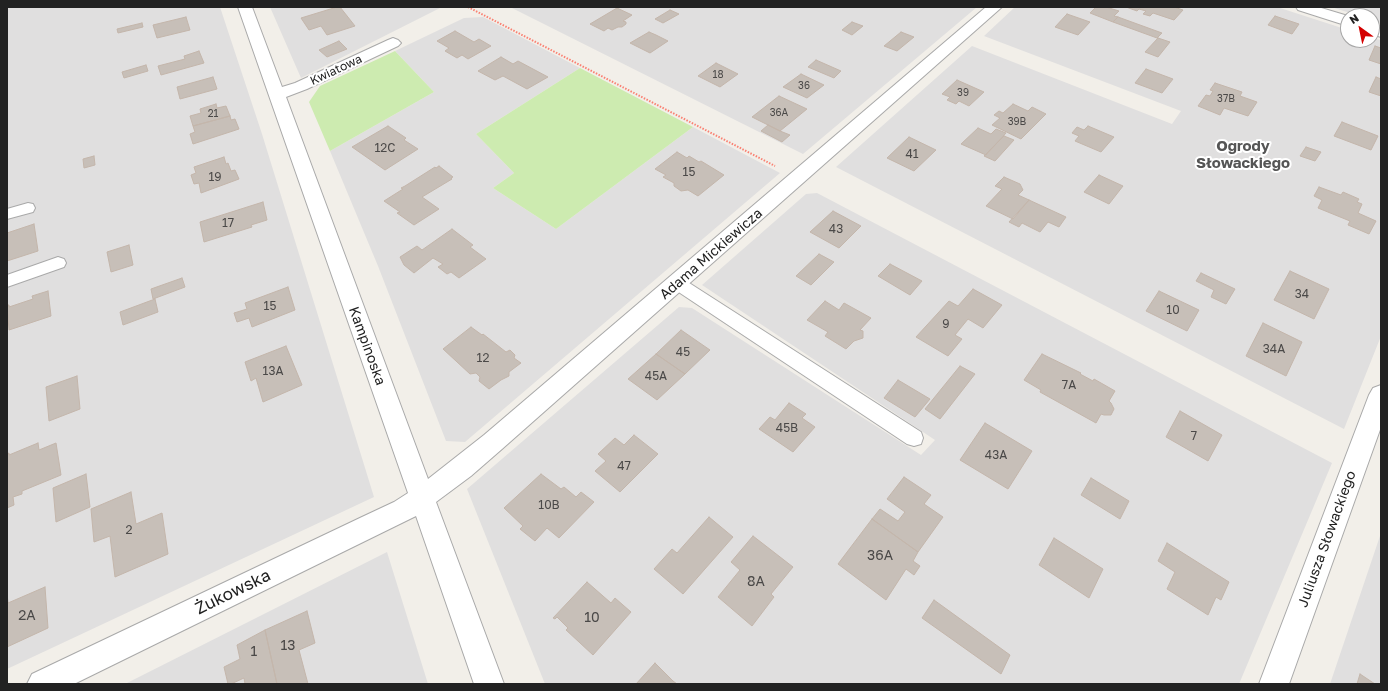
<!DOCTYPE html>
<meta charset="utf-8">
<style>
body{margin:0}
#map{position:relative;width:1388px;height:691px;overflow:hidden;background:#f2efe9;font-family:"Golos Text",sans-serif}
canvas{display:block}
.frame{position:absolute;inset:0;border:8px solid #222;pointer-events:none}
.north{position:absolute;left:1340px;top:8px;width:40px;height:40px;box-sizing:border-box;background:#fff;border:1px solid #a7a7a7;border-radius:50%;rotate:327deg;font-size:11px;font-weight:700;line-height:16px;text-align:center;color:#222}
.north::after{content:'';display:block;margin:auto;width:14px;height:18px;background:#d40000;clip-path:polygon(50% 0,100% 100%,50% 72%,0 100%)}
</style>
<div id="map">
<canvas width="1388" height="691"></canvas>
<div class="frame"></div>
<div class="north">N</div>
</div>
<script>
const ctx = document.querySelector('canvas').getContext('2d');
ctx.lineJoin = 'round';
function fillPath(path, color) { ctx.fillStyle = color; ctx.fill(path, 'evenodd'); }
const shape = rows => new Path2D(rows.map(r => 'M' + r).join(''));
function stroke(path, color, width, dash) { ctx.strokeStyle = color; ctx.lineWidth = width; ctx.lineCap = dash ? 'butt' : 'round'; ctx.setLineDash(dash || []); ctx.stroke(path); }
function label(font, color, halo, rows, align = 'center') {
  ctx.font = font + ' "Golos Text",sans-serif'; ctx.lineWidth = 4; ctx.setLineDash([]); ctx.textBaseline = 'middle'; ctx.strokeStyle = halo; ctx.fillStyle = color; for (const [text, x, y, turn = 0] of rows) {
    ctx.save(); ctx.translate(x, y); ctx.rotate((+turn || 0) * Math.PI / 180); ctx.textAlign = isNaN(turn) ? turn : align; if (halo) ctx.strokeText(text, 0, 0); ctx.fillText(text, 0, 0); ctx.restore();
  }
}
fillPath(shape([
 [7,7,220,7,262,134,374,497,7,669],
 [270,7,442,7,301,78],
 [510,7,977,7,803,154],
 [1015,7,1277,7,1348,30,1348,40,1372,40,1372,38,1381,40,1381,336,1344,429,836,167,972,46,1172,124,1181,111,984,36],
 [1331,7,1381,7,1381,23,1372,20,1372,16,1360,16],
 [483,17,580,68,476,134,514,173,493,188,556,229,693,127,780,173,465,442,446,441,378,266,330,151,434,92,395,51,464,18],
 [817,193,1332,463,1239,684,545,684,467,489,679,307,692,308,921,455,935,440,702,285,806,194],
 [1381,533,1381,684,1330,684],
 [387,552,428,684,125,684]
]), '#e0dfdf');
fillPath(shape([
 [395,51,434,92,330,151,309,102,320,86],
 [580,68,693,127,556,229,493,188,514,173,476,134]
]), '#cdebb0');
const building = shape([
 [337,7,340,7,355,26,327,35,321,26,309,30,301,18,337,7],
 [1096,7,1106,7,1119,11,1114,16,1118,17,1113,22,1090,13,1096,7],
 [1126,7,1174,7,1183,10,1174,20,1153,13,1150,16,1143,14,1146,11,1139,9,1137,11,1126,7],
 [617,8,632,15,623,21,626,22,626,24,622,27,618,27,612,30,608,28,604,31,590,24,617,8],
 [670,10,679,14,663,23,655,19,670,10],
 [1067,14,1090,22,1078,35,1055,27,1067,14],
 [1275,16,1299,24,1292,34,1268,25,1275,16],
 [186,17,190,30,157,38,153,25,186,17],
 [1118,17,1162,33,1157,38,1113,22,1118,17],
 [852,22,863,26,852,35,842,30,852,22],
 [142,23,143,27,118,33,117,29,142,23],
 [455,31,474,42,479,39,491,46,468,59,462,55,457,58,445,51,449,48,437,41,455,31],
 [649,32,656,35,668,41,650,53,630,43,649,32],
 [901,32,914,37,897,51,884,46,901,32],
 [1158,38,1170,42,1158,57,1145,52,1158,38],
 [339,41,347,49,327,57,319,50,339,41],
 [1375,46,1381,48,1381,64,1369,60,1375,46],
 [199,51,204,63,161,75,158,66,185,59,184,56,199,51],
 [501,57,513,64,518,61,548,77,527,89,503,76,495,80,478,71,501,57],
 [816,60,841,71,834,78,808,67,816,60],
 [716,63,738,74,720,87,698,76,716,63],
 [146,65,148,71,124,78,122,72,146,65],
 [1146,69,1173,79,1162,93,1135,83,1146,69],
 [801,74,824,85,807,98,783,87,801,74],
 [213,77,217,89,180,99,177,87,213,77],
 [1376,77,1381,79,1381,96,1369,92,1376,77],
 [957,80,984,92,969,106,959,101,956,104,947,100,950,97,942,94,957,80],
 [1215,83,1242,92,1240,96,1257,102,1248,116,1224,108,1220,115,1198,106,1206,95,1210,96,1213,91,1210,90,1215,83],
 [779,96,807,109,780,131,752,117,779,96],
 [216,104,217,108,226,106,230,116,193,126,190,116,201,113,200,109,216,104],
 [1013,104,1028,111,1032,107,1046,114,1021,139,992,125,1000,118,994,115,999,111,1003,113,1013,104],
 [230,116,231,120,235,119,239,129,193,144,190,134,195,132,193,126,230,116],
 [1342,122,1378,136,1371,150,1334,136,1342,122],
 [768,125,780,131,790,135,782,142,761,131,768,125],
 [388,126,406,138,404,140,418,149,385,170,352,147,388,126],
 [1088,126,1114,137,1101,152,1075,141,1079,136,1072,133,1077,127,1084,130,1088,126],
 [978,128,991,134,996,129,1006,133,986,155,961,144,978,128],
 [1004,136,1014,140,995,161,984,156,1004,136],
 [909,137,936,150,914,171,887,158,909,137],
 [1306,147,1321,152,1315,161,1300,156,1306,147],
 [677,152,687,158,689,156,699,162,701,161,724,175,698,196,688,190,681,191,674,186,674,183,663,177,666,175,655,169,677,152],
 [94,156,95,165,84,168,83,159,94,156],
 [224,157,226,164,228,163,231,171,235,170,239,179,201,193,199,183,194,184,191,175,196,173,194,167,224,157],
 [439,166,453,177,451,178,452,179,422,197,439,209,414,225,397,213,400,212,384,201,403,189,401,188,405,186,435,167,436,168,439,166],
 [1099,175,1123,186,1109,204,1084,192,1099,175],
 [1004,177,1020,184,1023,190,1018,195,1029,200,1013,219,986,206,1002,189,995,186,1004,177],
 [1319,187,1341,195,1343,192,1359,199,1357,202,1362,204,1358,213,1376,221,1369,234,1348,225,1350,221,1318,208,1322,200,1314,196,1319,187],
 [1029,200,1042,206,1066,217,1059,227,1048,222,1040,232,1022,223,1019,227,1009,222,1029,200],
 [263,202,267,220,251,225,252,227,204,242,200,222,263,202],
 [833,211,861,226,839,248,810,232,833,211],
 [34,224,38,251,7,261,7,233,34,224],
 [452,229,473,245,470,247,486,259,459,278,451,272,447,274,438,267,443,264,433,258,414,273,404,265,400,257,417,246,422,250,452,229],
 [129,245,133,265,111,272,107,252,129,245],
 [819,254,834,262,811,285,796,276,819,254],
 [890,264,922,281,910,295,878,276,890,264],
 [1290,271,1329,289,1314,319,1274,300,1290,271],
 [1201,273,1235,289,1226,304,1211,297,1214,290,1196,281,1201,273],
 [182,278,185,287,153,299,151,289,182,278],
 [288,287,295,310,252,327,249,318,237,322,234,313,247,309,245,303,288,287],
 [973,289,1002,305,983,328,968,319,955,335,962,339,948,356,916,337,949,301,958,306,973,289],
 [48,291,51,316,9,330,7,305,9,305,9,307,33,299,32,296,48,291],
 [1159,291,1199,310,1187,331,1146,311,1159,291],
 [155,299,158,312,123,325,120,312,155,299],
 [825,301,839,310,844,303,871,318,860,330,863,331,863,338,854,341,846,349,825,336,828,332,807,320,825,301],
 [1263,323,1302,342,1286,376,1246,356,1263,323],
 [471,327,482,335,483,334,506,352,510,350,515,355,514,358,521,363,509,372,509,376,501,380,489,389,479,381,480,377,476,373,470,374,443,349,471,327],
 [681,330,710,350,685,374,656,354,681,330],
 [286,346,302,385,263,402,256,378,251,381,245,362,286,346],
 [656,354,685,374,657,400,628,379,656,354],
 [1042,354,1081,373,1080,374,1093,381,1094,379,1115,391,1109,401,1111,403,1114,409,1111,415,1104,415,1101,414,1096,423,1040,392,1041,390,1024,380,1042,354],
 [960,366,975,374,940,419,925,409,960,366],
 [77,376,80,409,49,421,46,387,77,376],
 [898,380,930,399,915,417,884,398,898,380],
 [789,403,806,414,802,418,815,427,793,452,759,429,770,417,775,420,789,403],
 [1180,411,1222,435,1208,461,1166,437,1180,411],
 [985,423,1032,451,1008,489,960,460,985,423],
 [634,435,658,454,620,492,595,471,606,461,598,454,615,438,624,445,634,435],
 [38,443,39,450,56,443,61,475,22,491,22,494,13,497,14,505,7,508,7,454,9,453,9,455,38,443],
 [86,474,90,507,56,522,53,488,86,474],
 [541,474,561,489,564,487,576,497,581,492,594,502,559,538,547,528,535,541,520,529,523,526,504,508,541,474],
 [904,477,931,495,924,504,943,517,918,552,872,519,880,509,898,521,905,512,887,499,904,477],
 [1091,478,1129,501,1120,519,1081,495,1091,478],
 [131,492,136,524,162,513,168,554,115,577,110,536,94,542,91,509,131,492],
 [709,517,733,537,683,594,654,569,672,549,677,553,709,517],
 [872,519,918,552,913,561,920,566,914,575,906,569,886,600,838,564,872,519],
 [753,536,793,567,771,594,774,597,752,626,718,597,740,570,731,562,753,536],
 [1054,538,1103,569,1089,598,1039,565,1054,538],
 [1167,543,1229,582,1221,600,1216,597,1208,615,1167,589,1175,572,1158,561,1167,543],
 [587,582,611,603,615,598,631,612,593,655,566,630,568,628,557,617,555,619,553,618,587,582],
 [45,587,48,628,7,647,7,593,8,603,45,587],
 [934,600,1010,655,1001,674,922,618,934,600],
 [307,611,315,643,299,650,308,684,277,684,265,630,307,611],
 [265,630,277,684,245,684,244,678,231,684,228,684,224,667,240,659,237,645,265,630],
 [655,663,673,681,677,684,636,684,655,663],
 [1360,674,1375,684,1357,684,1360,674]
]);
fillPath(building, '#c7bfb8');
stroke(building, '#c4b6ab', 1);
const lane = shape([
 [28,203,33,204,35,208,33,212,7,219,7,209,28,203],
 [58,257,64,259,66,263,64,267,7,287,7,275,58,257],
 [677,277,683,279,921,432,923,438,921,444,914,446,907,444,671,287,669,283,671,279,677,277]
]);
const street = shape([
 [238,7,252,7,282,87,295,83,388,40,393,38,398,40,401,43,398,46,307,89,286,97,428,479,484,435,986,7,1002,7,502,449,471,476,436,502,504,684,474,684,416,516,74,684,27,684,32,674,362,517,394,502,408,493,238,7],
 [1296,7,1318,7,1348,16,1348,26,1298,10,1296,7],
 [1372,24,1381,27,1381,37,1372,34,1372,24],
 [1381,385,1381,427,1289,684,1259,684,1369,395,1373,388,1381,385]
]);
stroke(lane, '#a9a9a9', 2);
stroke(street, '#a9a9a9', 2);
stroke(shape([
 [468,7,775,166]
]), '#fa8072', 2, [1.5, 1.5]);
fillPath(lane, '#fff');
fillPath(street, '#fff');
label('10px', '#4b4948', null, [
 ["18",718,75],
 ["36",804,86],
 ["39",963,93],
 ["37B",1226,99],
 ["36A",779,113],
 ["21",213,114],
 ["39B",1017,122]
]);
label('12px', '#222', '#fff', [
 ["Kwiatowa",336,70,-25]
]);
label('12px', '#4b4948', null, [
 ["12C",385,148],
 ["41",912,154],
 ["15",689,172],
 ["19",215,177],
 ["17",228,223],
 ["43",836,229],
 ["34",1302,294],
 ["15",270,306],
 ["10",1173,310],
 ["9",946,324],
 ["34A",1274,349],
 ["45",683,352],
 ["12",483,358],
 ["13A",273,371],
 ["45A",656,376],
 ["7A",1069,385],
 ["45B",787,428],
 ["7",1194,436],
 ["43A",996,455],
 ["47",624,466],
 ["10B",549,505],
 ["2",129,530]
]);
label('14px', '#222', '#fff', [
 ["Adama Mickiewicza",711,254,-41],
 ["Kampinoska",367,346,70],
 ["Juliusza Słowackiego",1327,539,-70]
]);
label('14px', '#4b4948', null, [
 ["36A",880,556],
 ["8A",756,582],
 ["2A",27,616],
 ["10",592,618],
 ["13",288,646],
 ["1",254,652]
]);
label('bold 15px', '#555', '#fff', [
 ["Ogrody",1243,146],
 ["Słowackiego",1243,163]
]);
label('17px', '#222', '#fff', [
 ["Żukowska",233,592,-26]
]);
</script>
